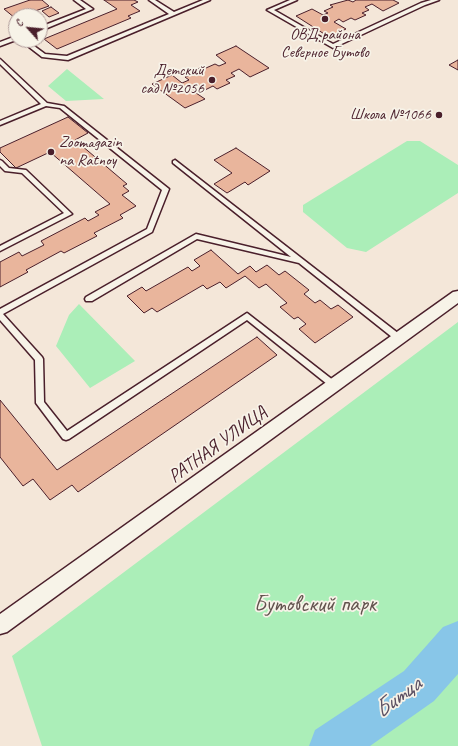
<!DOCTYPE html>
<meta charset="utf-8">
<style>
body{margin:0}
#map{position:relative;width:458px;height:746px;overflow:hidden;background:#f4e7d9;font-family:Caveat,sans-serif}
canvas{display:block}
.north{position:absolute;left:8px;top:8px;width:40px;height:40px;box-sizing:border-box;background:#f7f3e8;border:1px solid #b29e9c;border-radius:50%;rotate:297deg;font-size:11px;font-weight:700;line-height:16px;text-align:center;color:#4a1f2b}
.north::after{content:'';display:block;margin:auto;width:14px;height:18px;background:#4a1f2b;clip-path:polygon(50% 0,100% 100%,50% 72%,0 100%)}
</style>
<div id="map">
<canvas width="458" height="746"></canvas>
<div class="north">С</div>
</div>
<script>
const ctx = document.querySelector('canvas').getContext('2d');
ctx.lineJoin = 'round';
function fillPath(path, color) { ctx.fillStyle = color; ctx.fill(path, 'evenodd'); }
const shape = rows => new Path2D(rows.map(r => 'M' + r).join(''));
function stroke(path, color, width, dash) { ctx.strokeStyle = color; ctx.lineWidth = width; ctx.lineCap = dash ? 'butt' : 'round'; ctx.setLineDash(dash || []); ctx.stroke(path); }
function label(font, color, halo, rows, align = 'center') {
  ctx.font = font + ' Caveat,sans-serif'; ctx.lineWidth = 3.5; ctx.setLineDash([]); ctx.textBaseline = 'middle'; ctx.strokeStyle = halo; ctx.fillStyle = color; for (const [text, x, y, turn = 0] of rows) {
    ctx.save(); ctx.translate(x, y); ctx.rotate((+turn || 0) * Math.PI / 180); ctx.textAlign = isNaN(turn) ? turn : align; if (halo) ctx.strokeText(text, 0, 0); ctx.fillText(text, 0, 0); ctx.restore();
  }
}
fillPath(shape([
 [67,69,104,99,66,101,48,86],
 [407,141,420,141,458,165,458,193,366,252,347,248,303,212,303,205],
 [79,304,135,361,90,388,56,346,69,315],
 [458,322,458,746,42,746,12,656]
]), '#abeeb8');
fillPath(shape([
 [458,621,458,674,434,701,370,746,309,746,315,730,404,671,443,627,458,621]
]), '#88c6e8');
const building = shape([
 [30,0,42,0,49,6,21,16,16,16,15,18,4,9,30,0],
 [104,0,134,0,138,2,131,5,140,11,128,16,131,18,57,49,44,39,117,9,104,0],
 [348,0,353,2,356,0,393,0,399,3,383,11,372,4,365,7,369,10,362,13,366,15,355,20,351,18,343,22,339,19,334,22,346,29,329,37,296,16,312,9,323,15,328,13,324,11,333,7,330,5,348,0],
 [51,7,59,13,49,17,42,11,51,7],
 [236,46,269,68,250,77,239,69,231,73,235,76,226,80,230,83,217,89,213,86,203,91,199,88,193,91,205,99,185,108,152,84,172,75,182,83,189,80,185,77,195,73,193,71,204,66,206,68,215,64,219,66,226,63,216,55,236,46],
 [458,60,458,70,449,65,458,60],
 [68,117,88,133,75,140,127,184,123,186,129,191,122,195,136,206,120,215,123,218,94,233,97,236,64,253,61,251,26,270,28,272,0,287,0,262,19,252,22,256,44,245,41,241,85,218,88,221,99,215,95,212,110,204,50,152,16,168,0,152,0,148,68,117],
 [236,148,270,171,248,185,245,182,227,193,214,184,232,173,214,160,236,148],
 [211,250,238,274,250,266,256,272,267,265,279,275,285,271,309,290,304,294,315,303,320,300,331,309,338,305,353,317,315,343,299,329,306,324,298,317,294,319,280,307,287,303,266,284,259,288,245,276,226,288,220,282,207,289,203,285,157,312,152,308,144,313,127,296,142,287,146,291,188,267,192,271,200,266,194,260,211,250],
 [257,337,277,355,78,492,72,485,50,500,33,479,23,486,0,457,0,400,57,470,257,337]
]);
fillPath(building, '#e9b59c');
stroke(building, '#4a1f2b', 1);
const lane = shape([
 [74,0,80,0,93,9,40,31,40,27,86,9,74,0],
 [149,0,155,0,174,12,203,0,210,0,68,60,42,57,20,40,26,40,45,54,67,56,169,14,149,0],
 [290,0,297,0,274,10,333,44,421,3,431,0,439,0,425,5,333,48,267,10,290,0],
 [16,36,16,40,0,46,0,42,16,36],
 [0,59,47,103,64,106,169,189,152,232,3,314,42,357,43,359,44,402,67,431,247,313,338,384,339,386,338,388,332,388,247,320,69,439,66,440,63,439,36,403,35,360,0,320,0,309,147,229,162,190,60,108,46,106,0,125,0,121,41,104,0,64,0,59],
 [0,160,2,161,9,168,26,170,72,214,0,251,0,246,64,213,22,173,5,171,0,166,0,160],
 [175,160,403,337,404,339,403,341,397,341,299,263,197,239,92,301,86,301,85,299,86,297,196,234,291,257,173,163,173,161,175,160]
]);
const street = shape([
 [458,291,458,303,7,632,0,634,0,614,453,292,458,291]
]);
stroke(lane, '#4a1f2b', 3);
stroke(street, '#4a1f2b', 3);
fillPath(lane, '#f7f3e8');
fillPath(street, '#f7f3e8');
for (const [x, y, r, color] of [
 [325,19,4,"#4a1f2b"],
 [212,80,4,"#4a1f2b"],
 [439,115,4,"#4a1f2b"],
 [51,152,4,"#4a1f2b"]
]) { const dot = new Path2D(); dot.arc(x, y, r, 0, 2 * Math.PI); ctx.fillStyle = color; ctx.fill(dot); stroke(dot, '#f7f3e8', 1.5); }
label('16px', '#4a1f2b', '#f7f3e8', [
 ["ОВД района",325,35,"center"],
 ["Северное Бутово",325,53,"center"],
 ["Детский",204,71],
 ["сад №2056",204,89],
 ["Школа №1066",431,115],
 ["Zoomagazin",59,143,"left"],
 ["na Ratnoy",59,161,"left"]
], 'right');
label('19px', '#4a1f2b', '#f7f3e8', [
 ["РАТНАЯ УЛИЦА",218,445,-36]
]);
label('23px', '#62534e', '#f7f3e8', [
 ["Бутовский парк",315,605]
]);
label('italic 24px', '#5d5164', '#f7f3e8', [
 ["Битца",398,698,-37]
]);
</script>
